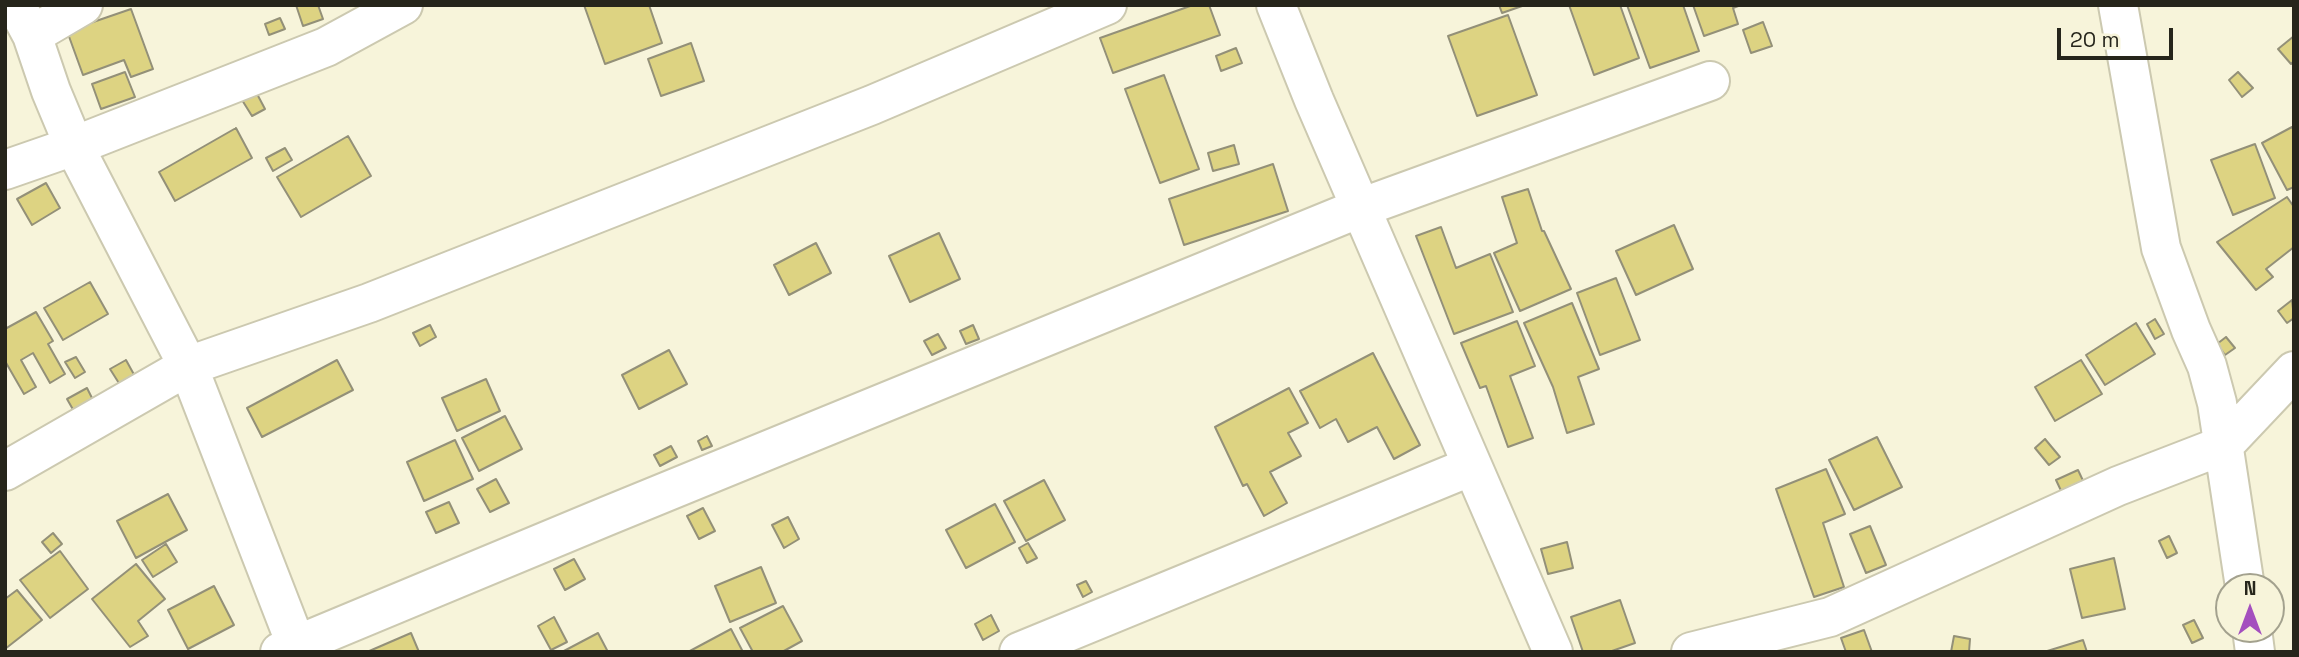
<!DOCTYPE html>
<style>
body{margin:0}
#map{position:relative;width:2299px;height:657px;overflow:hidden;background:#f7f4da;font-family:"Space Grotesk",sans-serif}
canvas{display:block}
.frame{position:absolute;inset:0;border:7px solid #26251b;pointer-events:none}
.north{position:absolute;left:2215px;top:573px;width:70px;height:70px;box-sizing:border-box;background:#f7f4da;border:2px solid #a3a18e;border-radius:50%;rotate:0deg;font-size:19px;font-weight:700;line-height:28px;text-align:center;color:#26251b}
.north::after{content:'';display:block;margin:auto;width:24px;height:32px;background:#a44fbe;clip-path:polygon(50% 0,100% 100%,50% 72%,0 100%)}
.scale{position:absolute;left:2057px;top:28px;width:116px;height:32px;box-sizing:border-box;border:4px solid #26251b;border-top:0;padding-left:9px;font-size:21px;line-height:24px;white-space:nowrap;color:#26251b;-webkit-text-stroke:5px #f7f4da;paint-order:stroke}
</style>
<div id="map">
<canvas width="2299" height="657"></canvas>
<div class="frame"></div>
<div class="north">N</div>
<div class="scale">20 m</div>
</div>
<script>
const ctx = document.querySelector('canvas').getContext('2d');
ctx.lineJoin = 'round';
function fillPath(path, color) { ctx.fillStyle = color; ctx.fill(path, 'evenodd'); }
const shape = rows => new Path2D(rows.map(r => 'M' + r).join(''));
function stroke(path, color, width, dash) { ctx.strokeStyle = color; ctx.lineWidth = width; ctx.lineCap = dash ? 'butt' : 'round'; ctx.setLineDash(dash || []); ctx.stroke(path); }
const building = shape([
 [296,5,318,5,323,19,303,26,296,5],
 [584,5,649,5,662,43,605,64,584,5],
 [1193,5,1209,5,1220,35,1113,73,1100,38,1193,5],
 [1499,5,1525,5,1502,13,1499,5],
 [1569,5,1620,5,1639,58,1594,75,1569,5],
 [1627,5,1683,5,1699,51,1650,68,1627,5],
 [1693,5,1741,5,1733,8,1738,24,1704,36,1693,5],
 [131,9,153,69,131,77,124,60,83,75,67,31,131,9],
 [1508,15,1537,95,1477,116,1448,36,1508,15],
 [280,18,285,29,269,35,265,24,280,18],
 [1763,22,1772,46,1751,53,1743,30,1763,22],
 [2294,36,2294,61,2291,64,2278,49,2294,36],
 [691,43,704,81,661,96,648,59,691,43],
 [1236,48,1242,63,1221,71,1216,56,1236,48],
 [125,72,135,97,101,109,92,84,125,72],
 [2238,72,2253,88,2242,97,2229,80,2238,72],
 [1164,75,1199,169,1160,183,1125,89,1164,75],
 [256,92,265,109,252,116,242,100,256,92],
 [2292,127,2294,131,2294,187,2287,190,2262,143,2292,127],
 [236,128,252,158,175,201,159,172,236,128],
 [348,136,371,176,301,217,277,177,348,136],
 [2255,144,2275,198,2233,215,2211,160,2255,144],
 [1234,145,1239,164,1213,171,1208,153,1234,145],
 [285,148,292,160,273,171,266,158,285,148],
 [1273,164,1288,211,1184,245,1169,199,1273,164],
 [46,183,60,208,32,225,17,199,46,183],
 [1528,189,1542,231,1544,231,1571,289,1520,311,1494,253,1517,243,1502,197,1528,189],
 [2287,197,2294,207,2294,247,2266,269,2273,277,2256,290,2217,242,2287,197],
 [1674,225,1693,269,1636,295,1616,251,1674,225],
 [1441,227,1456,268,1490,254,1513,312,1454,334,1416,236,1441,227],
 [939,233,960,279,910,302,889,256,939,233],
 [816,243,831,273,789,295,774,265,816,243],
 [1616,278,1640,340,1600,355,1577,293,1616,278],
 [90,282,108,314,63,340,44,308,90,282],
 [2292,300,2294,318,2287,323,2278,311,2292,300],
 [1572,303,1599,369,1578,377,1594,424,1567,433,1553,387,1524,323,1572,303],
 [36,312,53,341,48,344,65,374,50,383,33,353,21,360,36,387,24,394,5,361,5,329,36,312],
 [2155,319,2164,334,2155,339,2147,324,2155,319],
 [1517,321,1535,366,1510,376,1533,438,1508,447,1486,386,1480,388,1461,343,1517,321],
 [2136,323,2155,354,2105,385,2086,355,2136,323],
 [430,325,436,337,420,346,413,333,430,325],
 [973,325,979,339,966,344,960,331,973,325],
 [938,334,946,348,932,355,924,341,938,334],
 [2226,337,2235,348,2225,355,2217,344,2226,337],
 [669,350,687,384,639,409,622,375,669,350],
 [1373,353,1420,445,1394,459,1377,427,1348,442,1336,419,1320,428,1300,391,1373,353],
 [76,357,85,372,75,378,65,362,76,357],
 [126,360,137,380,122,388,110,369,126,360],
 [337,360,353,390,262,437,247,408,337,360],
 [2081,360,2102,394,2055,421,2035,387,2081,360],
 [486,379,500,411,457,431,442,398,486,379],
 [87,388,94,402,75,413,67,399,87,388],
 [1289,388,1308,423,1288,433,1301,456,1270,472,1287,503,1264,516,1247,484,1243,486,1215,427,1289,388],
 [505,416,522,449,479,471,462,438,505,416],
 [707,436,712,446,702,450,698,441,707,436],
 [1877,437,1902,487,1854,510,1829,460,1877,437],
 [2045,439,2060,457,2049,465,2035,448,2045,439],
 [455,440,473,479,424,501,407,462,455,440],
 [671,446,677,457,660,466,654,455,671,446],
 [1826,469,1845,514,1823,523,1844,587,1814,597,1776,489,1826,469],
 [2078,470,2086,487,2064,497,2056,480,2078,470],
 [496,479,509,503,490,512,477,489,496,479],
 [1044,480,1065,520,1026,541,1004,501,1044,480],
 [168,494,187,530,136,558,117,521,168,494],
 [449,502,459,523,436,533,426,512,449,502],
 [995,504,1015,542,966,568,946,530,995,504],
 [703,508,715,531,699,539,687,516,703,508],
 [788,517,799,539,784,548,772,525,788,517],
 [1870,526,1886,565,1866,573,1850,534,1870,526],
 [53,533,62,544,51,553,42,542,53,533],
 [2169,536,2177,553,2167,558,2159,541,2169,536],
 [1567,542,1573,568,1548,574,1541,549,1567,542],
 [1028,543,1037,558,1027,563,1019,548,1028,543],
 [166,544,177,562,153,577,142,560,166,544],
 [60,551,88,589,50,618,20,580,60,551],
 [2114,558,2125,609,2082,618,2070,569,2114,558],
 [574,559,585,579,565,590,554,569,574,559],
 [136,564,165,599,138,621,148,636,130,647,92,599,136,564],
 [761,567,776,603,730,622,715,586,761,567],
 [1086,581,1092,592,1083,597,1077,585,1086,581],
 [214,586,234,625,188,649,168,610,214,586],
 [17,590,42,620,5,649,5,599,17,590],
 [1620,600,1635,643,1609,652,1583,652,1571,617,1620,600],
 [783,606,802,641,782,652,753,652,740,628,783,606],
 [991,615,999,631,983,640,975,624,991,615],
 [554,617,567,642,551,650,538,626,554,617],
 [2194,620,2203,638,2192,643,2183,625,2194,620],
 [731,629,743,652,688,652,731,629],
 [1864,630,1872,652,1846,652,1841,638,1864,630],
 [411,633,419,652,367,652,411,633],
 [598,633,608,652,562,652,598,633],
 [1954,636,1970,639,1969,652,1951,652,1954,636],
 [2083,640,2087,652,2044,652,2083,640]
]);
fillPath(building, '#ddd382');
stroke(building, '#939078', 2);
const street = shape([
 [16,5,32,35,51,91,74,146,188,366,299,652],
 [1276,5,1314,100,1553,652],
 [2118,5,2161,248,2191,330,2207,366,2217,403,2245,587],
 [32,35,83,5],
 [5,170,74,146,326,47,403,5],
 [5,471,188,366,369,303,872,105,1107,5],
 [2252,629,2255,652],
 [280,652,607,516,1360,208,1710,81],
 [1019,652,1472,466],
 [1691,652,1830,617,2118,486,2224,445,2294,371]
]);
stroke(street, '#ccc9b0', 42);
stroke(street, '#fff', 38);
</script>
